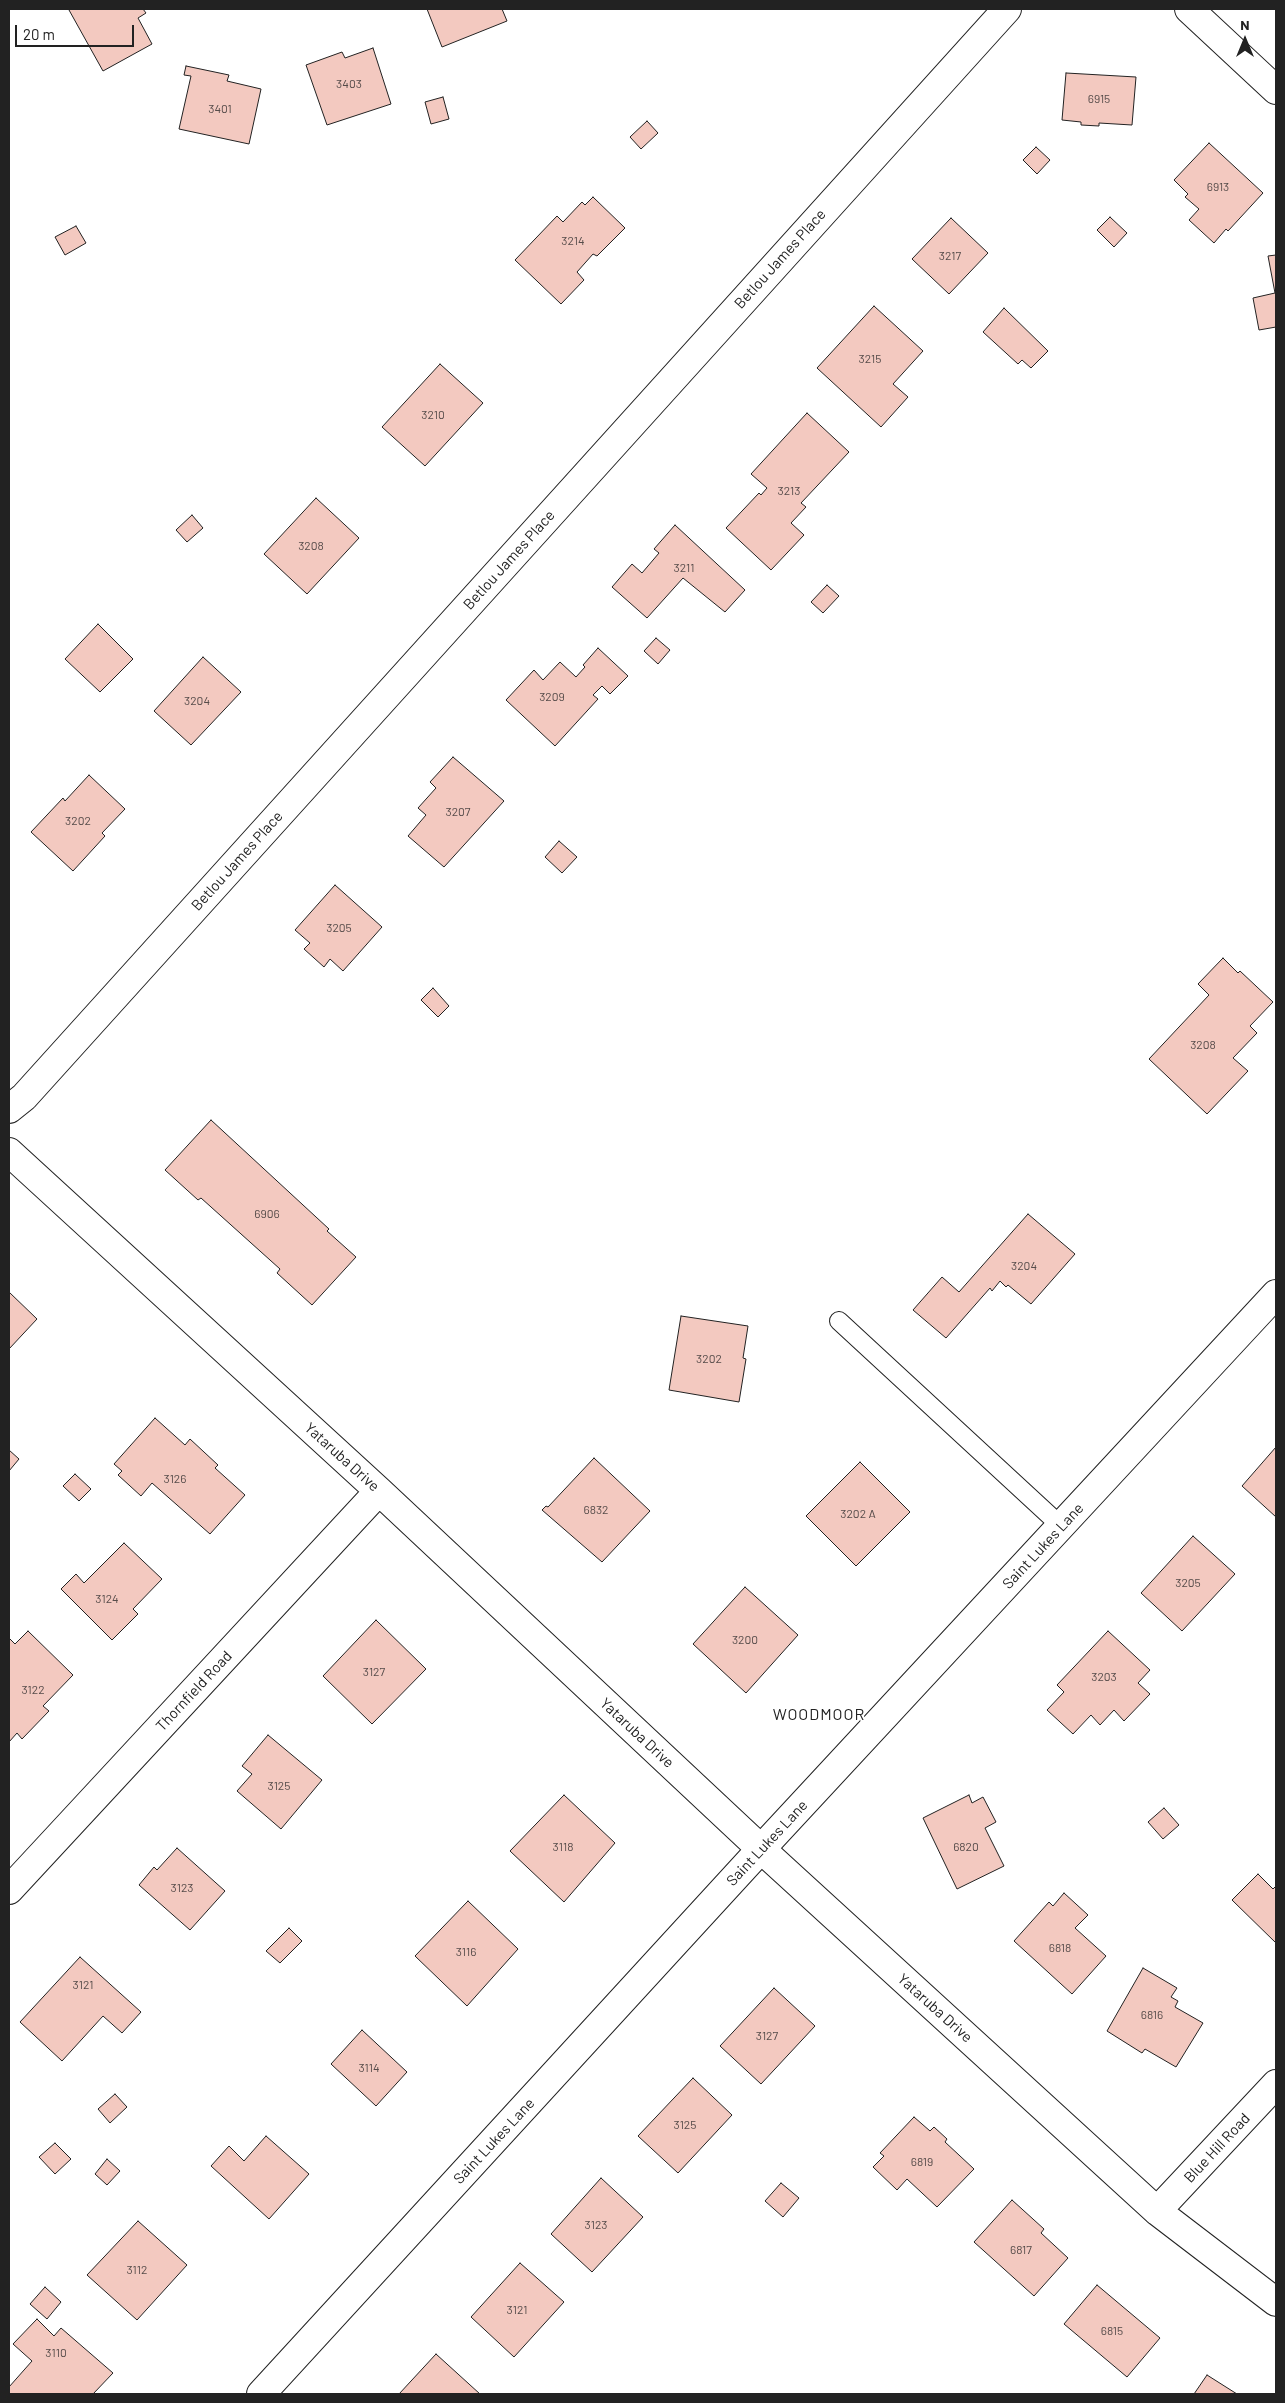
<!DOCTYPE html>
<style>
body{margin:0}
#map{position:relative;width:1285px;height:2403px;overflow:hidden;background:#fff;font-family:Barlow,sans-serif}
canvas{display:block}
.frame{position:absolute;inset:0;border:10px solid #222;pointer-events:none}
.north{position:absolute;left:1220px;top:15px;width:50px;height:50px;-webkit-text-stroke:4px #fff;paint-order:stroke;rotate:0deg;font-size:14px;font-weight:700;line-height:20px;text-align:center;color:#222}
.north::after{content:'';display:block;margin:auto;width:18px;height:22px;background:#222;clip-path:polygon(50% 0,100% 100%,50% 72%,0 100%)}
.scale{position:absolute;left:15px;top:25px;width:119px;height:22px;box-sizing:border-box;border:2px solid #222;border-top:0;padding-left:6px;font-size:15px;line-height:18px;white-space:nowrap;color:#222;-webkit-text-stroke:4px #fff;paint-order:stroke}
</style>
<div id="map">
<canvas width="1285" height="2403"></canvas>
<div class="frame"></div>
<div class="north">N</div>
<div class="scale">20 m</div>
</div>
<script>
const ctx = document.querySelector('canvas').getContext('2d');
ctx.lineJoin = 'round';
function fillPath(path, color) { ctx.fillStyle = color; ctx.fill(path, 'evenodd'); }
const shape = rows => new Path2D(rows.map(r => 'M' + r).join(''));
function stroke(path, color, width, dash) { ctx.strokeStyle = color; ctx.lineWidth = width; ctx.lineCap = dash ? 'butt' : 'round'; ctx.setLineDash(dash || []); ctx.stroke(path); }
function label(font, color, halo, rows, align = 'center') {
  ctx.font = font + ' Barlow,sans-serif'; ctx.lineWidth = 4; ctx.setLineDash([]); ctx.textBaseline = 'middle'; ctx.strokeStyle = halo; ctx.fillStyle = color; for (const [text, x, y, turn = 0] of rows) {
    ctx.save(); ctx.translate(x, y); ctx.rotate((+turn || 0) * Math.PI / 180); ctx.textAlign = isNaN(turn) ? turn : align; if (halo) ctx.strokeText(text, 0, 0); ctx.fillText(text, 0, 0); ctx.restore();
  }
}
const building = shape([
 [71,9,143,9,146,13,138,18,152,44,103,71,69,10,71,9],
 [427,9,502,9,507,21,442,47,427,9],
 [373,48,391,104,327,125,306,65,342,52,345,58,373,48],
 [186,66,229,75,227,81,261,89,249,144,179,129,191,76,184,75,186,66],
 [1066,73,1136,77,1132,125,1099,123,1099,126,1081,125,1081,122,1062,120,1066,73],
 [443,97,449,119,431,124,425,102,443,97],
 [647,121,658,133,641,149,630,137,647,121],
 [1209,143,1263,193,1228,231,1226,229,1214,243,1189,220,1199,209,1185,197,1188,194,1174,180,1209,143],
 [1036,147,1050,160,1037,174,1023,160,1036,147],
 [593,197,625,228,597,256,593,254,577,272,584,280,561,304,515,260,557,216,563,222,582,202,585,205,593,197],
 [1110,217,1127,233,1114,247,1097,230,1110,217],
 [951,218,988,253,949,294,912,259,951,218],
 [76,226,86,243,65,255,55,237,76,226],
 [1276,255,1276,327,1259,330,1253,298,1275,293,1268,256,1276,255],
 [874,306,923,351,893,384,908,397,881,427,817,368,874,306],
 [1004,308,1048,351,1031,368,1022,360,1018,364,983,332,1004,308],
 [440,364,483,403,425,466,382,427,440,364],
 [807,413,849,452,801,503,806,507,791,523,804,535,771,570,726,528,759,493,761,495,767,488,751,474,807,413],
 [316,498,359,538,307,594,264,554,316,498],
 [192,515,203,528,187,542,176,530,192,515],
 [675,525,745,590,725,612,683,578,647,618,612,587,632,564,642,573,659,553,654,549,675,525],
 [827,585,839,596,823,613,811,602,827,585],
 [98,624,133,659,100,692,65,659,98,624],
 [656,638,670,650,658,664,644,651,656,638],
 [598,648,628,676,610,694,602,686,593,695,598,699,555,746,506,700,534,670,543,680,560,662,576,677,585,667,583,665,598,648],
 [203,657,241,692,191,745,154,711,203,657],
 [453,757,504,801,444,867,408,836,426,815,418,808,436,788,430,782,453,757],
 [89,775,125,809,102,833,105,836,73,871,31,832,63,798,65,801,89,775],
 [559,841,577,857,562,873,545,857,559,841],
 [335,885,382,927,343,971,330,959,324,967,304,949,310,943,295,930,335,885],
 [1223,958,1238,973,1240,971,1273,1002,1250,1026,1257,1033,1233,1058,1248,1071,1207,1114,1149,1059,1209,995,1198,984,1223,958],
 [433,988,449,1006,438,1017,421,1000,433,988],
 [211,1120,329,1229,327,1231,356,1257,312,1305,277,1273,280,1269,201,1198,198,1200,165,1170,211,1120],
 [1028,1214,1075,1254,1031,1304,1008,1285,1006,1287,1000,1281,992,1291,990,1288,946,1338,913,1310,942,1277,959,1292,1028,1214],
 [9,1292,37,1319,9,1349,9,1292],
 [681,1316,748,1326,743,1358,746,1359,739,1402,669,1390,681,1316],
 [155,1418,185,1445,190,1439,218,1465,215,1468,245,1495,210,1534,152,1483,141,1496,118,1475,122,1471,114,1464,155,1418],
 [1276,1447,1276,1517,1242,1486,1276,1447],
 [9,1450,19,1459,9,1471,9,1450],
 [594,1458,650,1511,602,1562,542,1510,546,1506,548,1507,594,1458],
 [860,1462,910,1512,856,1566,806,1516,860,1462],
 [75,1474,91,1489,79,1501,63,1486,75,1474],
 [1193,1536,1235,1574,1182,1631,1141,1593,1193,1536],
 [124,1543,162,1579,133,1609,138,1614,112,1640,61,1589,76,1574,84,1583,124,1543],
 [745,1587,798,1635,746,1693,693,1644,745,1587],
 [376,1620,426,1669,372,1724,323,1676,376,1620],
 [28,1631,73,1675,43,1706,49,1711,22,1739,17,1733,9,1742,9,1638,15,1644,28,1631],
 [1108,1631,1150,1670,1138,1683,1150,1694,1124,1721,1114,1710,1100,1725,1091,1715,1073,1734,1047,1710,1064,1692,1057,1685,1108,1631],
 [268,1735,322,1780,281,1829,237,1791,252,1774,242,1766,268,1735],
 [564,1795,615,1843,564,1902,510,1851,564,1795],
 [969,1795,972,1803,983,1797,996,1822,985,1828,1004,1866,957,1889,923,1818,969,1795],
 [1164,1808,1179,1825,1163,1839,1148,1822,1164,1808],
 [177,1848,225,1891,190,1930,139,1885,154,1867,157,1870,177,1848],
 [1258,1874,1273,1889,1276,1886,1276,1943,1232,1900,1258,1874],
 [1064,1893,1088,1915,1075,1928,1106,1956,1072,1994,1014,1941,1049,1902,1053,1906,1064,1893],
 [468,1901,518,1949,467,2006,415,1956,468,1901],
 [289,1928,302,1941,280,1963,266,1951,289,1928],
 [80,1957,141,2012,122,2033,103,2016,62,2061,20,2022,80,1957],
 [1143,1968,1177,1988,1171,1997,1178,2001,1175,2007,1203,2023,1176,2067,1145,2049,1142,2053,1107,2031,1143,1968],
 [774,1988,815,2026,761,2084,720,2046,774,1988],
 [362,2030,407,2072,376,2106,331,2064,362,2030],
 [693,2078,732,2115,678,2173,638,2136,693,2078],
 [115,2094,127,2107,110,2123,98,2109,115,2094],
 [914,2117,930,2131,934,2127,947,2139,945,2142,974,2169,937,2207,907,2179,897,2190,873,2167,884,2156,880,2153,914,2117],
 [266,2136,309,2174,269,2219,211,2166,229,2146,244,2161,266,2136],
 [55,2143,71,2159,55,2174,39,2157,55,2143],
 [107,2159,120,2171,107,2185,95,2174,107,2159],
 [601,2178,643,2217,592,2272,551,2234,601,2178],
 [781,2183,799,2198,783,2217,765,2201,781,2183],
 [1012,2200,1044,2229,1041,2233,1068,2258,1034,2296,974,2242,1012,2200],
 [138,2221,187,2265,137,2320,87,2275,138,2221],
 [520,2263,564,2302,514,2357,471,2317,520,2263],
 [1097,2285,1160,2338,1127,2377,1064,2324,1097,2285],
 [45,2287,61,2302,47,2319,30,2304,45,2287],
 [37,2319,54,2336,61,2328,113,2373,93,2394,9,2394,9,2387,32,2361,13,2344,37,2319],
 [436,2354,480,2394,399,2394,436,2354],
 [1207,2375,1237,2394,1194,2394,1207,2375]
]);
fillPath(building, '#f3c9c0');
stroke(building, '#222', 1);
const service = shape([
 [839,1321,1061,1526]
]);
const minor = shape([
 [1189,9,1276,90],
 [9,1109,24,1097,1007,9],
 [9,1152,379,1491,761,1849,1157,2211,1276,2302],
 [9,1890,379,1491],
 [1157,2211,1276,2084]
]);
const tertiary = shape([
 [261,2394,761,1849,1276,1294]
]);
stroke(service, '#222', 20);
stroke(minor, '#222', 30);
stroke(tertiary, '#222', 30);
stroke(service, '#fff', 18);
stroke(minor, '#fff', 28);
stroke(tertiary, '#fff', 28);
label('12px', '#564c4a', null, [
 ["3403",349,84],
 ["6915",1099,99],
 ["3401",220,109],
 ["6913",1218,187],
 ["3214",573,241],
 ["3217",950,256],
 ["3215",870,359],
 ["3210",433,415],
 ["3213",789,491],
 ["3208",311,546],
 ["3211",684,568],
 ["3209",552,697],
 ["3204",197,701],
 ["3207",458,812],
 ["3202",78,821],
 ["3205",339,928],
 ["3208",1203,1045],
 ["6906",267,1214],
 ["3204",1024,1266],
 ["3202",709,1359],
 ["3126",175,1479],
 ["6832",596,1510],
 ["3202 A",858,1514],
 ["3205",1188,1583],
 ["3124",107,1599],
 ["3200",745,1640],
 ["3127",374,1672],
 ["3203",1104,1677],
 ["3122",33,1690],
 ["3125",279,1786],
 ["3118",563,1847],
 ["6820",966,1847],
 ["3123",182,1888],
 ["6818",1060,1948],
 ["3116",466,1952],
 ["3121",83,1985],
 ["6816",1152,2015],
 ["3127",767,2036],
 ["3114",369,2068],
 ["3125",685,2125],
 ["6819",922,2162],
 ["3123",596,2225],
 ["6817",1021,2250],
 ["3112",137,2270],
 ["3121",517,2310],
 ["6815",1112,2331],
 ["3110",56,2353]
]);
label('15px', '#222', '#fff', [
 ["Betlou James Place",780,259,-48],
 ["Betlou James Place",509,560,-48],
 ["Betlou James Place",237,861,-48],
 ["Yataruba Drive",342,1457,42],
 ["Saint Lukes Lane",1043,1546,-47],
 ["Thornfield Road",194,1691,-47],
 ["Yataruba Drive",637,1733,43],
 ["Saint Lukes Lane",767,1843,-47],
 ["Yataruba Drive",935,2008,42],
 ["Saint Lukes Lane",494,2141,-47],
 ["Blue Hill Road",1217,2148,-47]
]);
ctx.letterSpacing = '1px';
label('16px', '#222', '#fff', [
 ["WOODMOOR",819,1715]
]);
ctx.letterSpacing = '0px';
</script>
